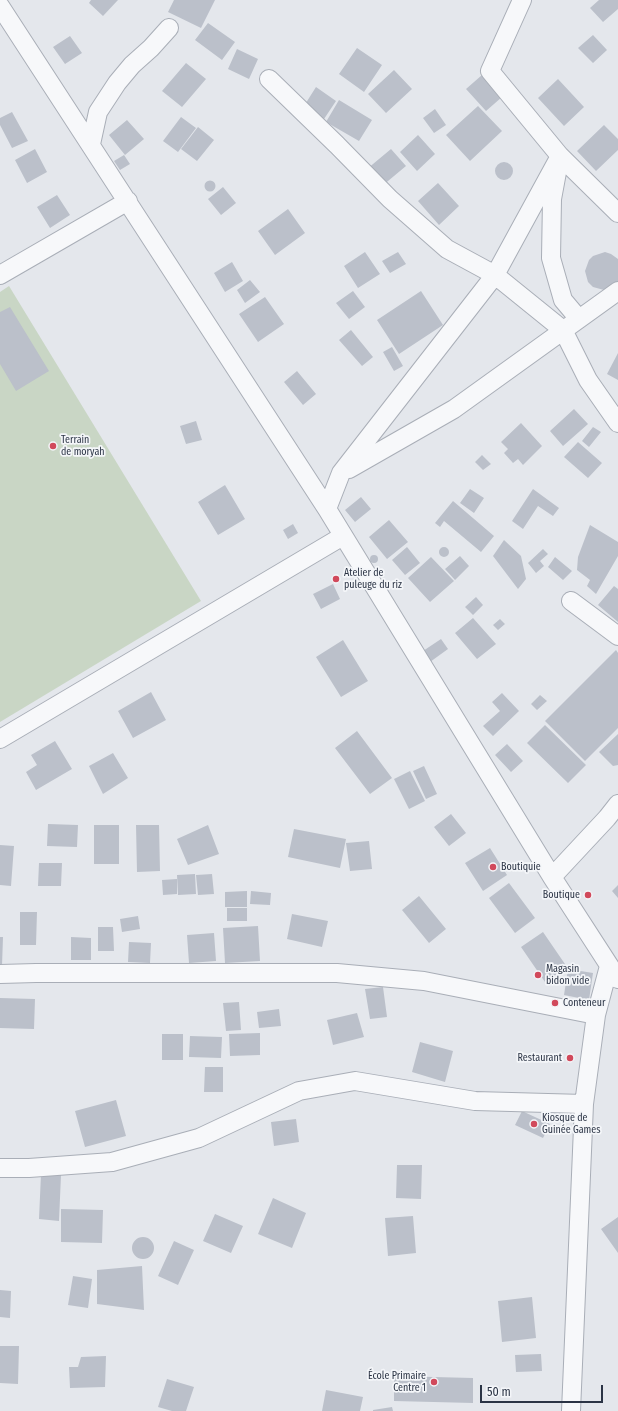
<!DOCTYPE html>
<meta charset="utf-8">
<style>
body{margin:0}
#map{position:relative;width:618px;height:1411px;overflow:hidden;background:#e4e7ec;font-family:"Fira Sans Condensed",sans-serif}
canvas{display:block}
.scale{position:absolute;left:480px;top:1385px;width:123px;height:18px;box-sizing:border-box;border:2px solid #2b3445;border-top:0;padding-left:5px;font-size:12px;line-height:14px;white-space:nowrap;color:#2b3445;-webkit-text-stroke:3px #f4f6f9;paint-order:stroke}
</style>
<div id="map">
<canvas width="618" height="1411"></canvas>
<div class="scale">50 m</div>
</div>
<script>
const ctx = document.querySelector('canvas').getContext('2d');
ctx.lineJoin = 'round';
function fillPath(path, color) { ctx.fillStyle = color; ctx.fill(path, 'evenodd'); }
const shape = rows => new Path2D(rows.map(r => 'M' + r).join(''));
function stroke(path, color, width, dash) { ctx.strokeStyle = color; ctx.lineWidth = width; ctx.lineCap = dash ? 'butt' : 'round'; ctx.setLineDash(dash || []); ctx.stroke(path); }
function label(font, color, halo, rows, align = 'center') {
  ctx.font = font + ' "Fira Sans Condensed",sans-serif'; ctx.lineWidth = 3.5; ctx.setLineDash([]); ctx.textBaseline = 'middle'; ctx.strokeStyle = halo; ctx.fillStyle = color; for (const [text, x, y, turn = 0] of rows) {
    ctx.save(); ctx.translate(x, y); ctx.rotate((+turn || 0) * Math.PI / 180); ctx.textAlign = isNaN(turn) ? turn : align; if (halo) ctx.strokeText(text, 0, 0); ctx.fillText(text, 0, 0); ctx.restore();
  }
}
fillPath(shape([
 [9,286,201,601,0,722,0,292]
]), '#c9d6c5');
fillPath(shape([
 [91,0,118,0,103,16,89,3],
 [174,0,215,0,201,28,168,12],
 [599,0,618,0,618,9,603,22,590,8],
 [208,23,235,42,222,60,195,40],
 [593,35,607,50,593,63,578,48],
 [70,36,82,53,65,64,53,47],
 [357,48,382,65,364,92,339,74],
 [237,49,258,59,249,79,228,69],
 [186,63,206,79,182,107,162,91],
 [394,70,412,89,386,113,368,94],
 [482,75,502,97,486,111,466,89],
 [558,79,584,107,564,126,538,98],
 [316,87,336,101,324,119,304,106],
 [339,100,372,120,359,141,326,122],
 [478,106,502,131,470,161,446,135],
 [435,109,446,125,434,133,423,118],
 [12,112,28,141,12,148,0,125,0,118],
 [181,117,196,128,178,152,163,141],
 [127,120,144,139,125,155,109,135],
 [604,125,618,139,618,150,596,171,577,151],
 [198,127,214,140,197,161,181,149],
 [418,135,435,154,417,171,400,152],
 [35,149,47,172,27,183,15,160],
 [391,149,406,166,382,186,367,169],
 [124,155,130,164,120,170,114,161],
 '495 171a9 9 0 1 1 18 0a9 9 0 1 1-18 0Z',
 '204.5 186a5.5 5.5 0 1 1 11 0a5.5 5.5 0 1 1-11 0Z',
 [438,183,459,206,439,225,418,201],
 [223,187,236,203,221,215,208,199],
 [57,195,70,215,50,228,37,207],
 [288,209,305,233,275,255,258,231],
 [365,252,380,274,358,288,344,266],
 [398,252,406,264,390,273,382,261],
 [605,252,611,254,618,259,618,284,604,290,593,287,588,282,585,271,589,260,593,256],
 [232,262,243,281,225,292,214,273],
 [250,280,260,292,245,303,237,290],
 [353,291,365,307,349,319,336,303],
 [421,291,443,325,399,354,377,320],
 [265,297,284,324,258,342,239,314],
 [10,307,49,371,16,391,0,364,0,312],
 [351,330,373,357,362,366,339,340],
 [392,347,403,366,394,371,383,352],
 [618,353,618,380,607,374],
 [297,371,316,394,303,405,284,382],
 [574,409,588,424,563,446,550,431],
 [196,421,202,440,186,444,180,426],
 [521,423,542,446,523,465,518,459,513,463,504,453,508,449,501,442],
 [593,427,601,432,589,447,582,441],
 [578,442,602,463,588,478,564,457],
 [482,455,491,464,483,470,475,462],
 [225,485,245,519,218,535,198,502],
 [470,489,484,498,474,513,460,503],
 [533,489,559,508,553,516,538,506,523,529,512,521],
 [361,497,371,509,355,522,345,510],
 [453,501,494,536,481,552,444,521,440,527,435,523],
 [389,520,408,542,387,559,369,537],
 [293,524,298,533,288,539,283,530],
 [590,525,618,542,618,556,596,594,587,586,590,580,577,570,578,557],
 [504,540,521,556,526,579,518,589,493,556],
 '439 552a5 5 0 1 1 10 0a5 5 0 1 1-10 0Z',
 [407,547,420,563,405,575,392,560],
 [543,549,548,554,540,561,544,566,536,573,528,563],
 '370 559a4 4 0 1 1 8 0a4 4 0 1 1-8 0Z',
 [460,556,469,566,455,580,445,569],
 [431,557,454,581,430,602,408,578],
 [555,557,572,571,563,580,548,567],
 [333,584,340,599,321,609,313,594],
 [614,586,618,589,618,622,598,605],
 [476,597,483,605,473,615,465,607],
 [473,618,496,644,477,659,455,633],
 [500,619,505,624,498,630,493,625],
 [441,639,448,649,430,662,423,651],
 [343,640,368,681,341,697,316,657],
 [616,650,618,653,618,728,585,761,545,721],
 [151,692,166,720,133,738,118,711],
 [502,693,519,711,493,736,483,726,500,711,492,702],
 [540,695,547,701,537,710,531,704],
 [545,725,586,765,568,783,527,743],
 [357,731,392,778,370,794,335,748],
 [618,734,618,765,613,766,599,752],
 [55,741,72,769,36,790,26,772,37,765,31,755],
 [507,744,523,761,511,772,495,755],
 [113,753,128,778,103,794,89,766],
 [424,766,437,794,426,799,413,771],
 [410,771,425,801,409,809,394,779],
 [451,814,466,833,449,846,434,827],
 [48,824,78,825,77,847,47,846],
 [94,825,119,825,119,864,94,864],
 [136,825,159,825,160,871,137,872],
 [208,825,219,854,188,865,177,839],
 [294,829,346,839,340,868,288,857],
 [369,841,372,869,350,871,346,843],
 [0,845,14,846,11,886,0,885],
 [490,848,507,875,483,891,465,863],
 [39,863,62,863,61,886,38,886],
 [195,874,196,894,178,895,177,875],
 [212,874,214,894,198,895,196,875],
 [177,879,177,894,163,895,162,880],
 [509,883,535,918,515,933,489,898],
 [618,885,618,898,612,891],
 [247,891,247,907,225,907,225,892],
 [251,891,271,893,270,905,250,904],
 [419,896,446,929,429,943,402,910],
 [227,908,247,908,247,921,227,921],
 [20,912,37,912,36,945,20,945],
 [292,914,328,921,322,947,287,939],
 [138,916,140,929,122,932,120,919],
 [258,926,260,961,225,963,223,928],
 [98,927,113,927,114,951,98,951],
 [543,932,567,967,545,982,521,947],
 [214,933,216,961,189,963,187,935],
 [0,937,3,937,2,966,0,966],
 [71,937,91,938,91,960,71,960],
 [129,942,151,943,150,963,128,962],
 [568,969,593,973,589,1000,564,995],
 [383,987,387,1017,370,1019,365,989],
 [0,998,35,999,34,1029,0,1028],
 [239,1002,241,1030,226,1031,223,1003],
 [279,1009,281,1026,259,1028,257,1012],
 [357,1013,364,1037,333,1045,327,1020],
 [260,1033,260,1055,230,1056,229,1034],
 [162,1034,183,1034,183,1060,162,1060],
 [190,1036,222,1037,221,1058,189,1057],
 [420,1042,453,1051,445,1082,412,1072],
 [205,1067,223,1067,223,1092,204,1092],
 [116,1100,126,1136,85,1147,75,1111],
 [522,1111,550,1124,543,1138,515,1125],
 [296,1119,299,1142,274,1146,271,1122],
 [397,1165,422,1165,421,1199,396,1198],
 [41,1174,61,1175,59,1221,39,1219],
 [273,1198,306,1213,292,1248,258,1234],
 [61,1209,103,1210,102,1243,61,1242],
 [215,1214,243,1226,231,1253,203,1241],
 [413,1216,416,1253,388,1256,385,1218],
 [618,1217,618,1253,601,1229],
 '132 1248a11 11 0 1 1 22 0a11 11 0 1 1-22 0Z',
 [174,1241,194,1250,178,1285,158,1276],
 [142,1266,144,1310,97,1304,97,1270],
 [73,1276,92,1279,88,1308,68,1305],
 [0,1290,11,1291,10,1318,0,1317],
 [532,1297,536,1338,502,1342,498,1301],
 [0,1346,19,1346,18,1384,0,1383],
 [541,1354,542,1371,516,1372,515,1355],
 [106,1356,105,1387,70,1388,69,1367,78,1367,81,1357],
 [394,1376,473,1378,473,1403,394,1401],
 [167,1379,194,1387,186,1411,172,1411,158,1407],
 [326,1390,363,1397,360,1411,322,1411],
 [392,1407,393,1411,373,1411,373,1410]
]), '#bbc0ca');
const minor = shape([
 [522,0,490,71,560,156,618,213],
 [0,6,327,509,552,877,618,979],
 [269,79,337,145,390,199,447,249,495,275,563,330,588,380,618,423],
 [91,144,98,112,117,83,132,65,151,48,169,28],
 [0,275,128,201],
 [349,469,454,409,618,291],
 [327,509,341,473,495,275,560,156,552,199,551,258,563,300,579,319],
 [571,601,618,636],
 [0,739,343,536],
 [552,877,607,818,618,804],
 [0,974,36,973,337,973,424,981,596,1015],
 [0,1168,29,1168,112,1162,199,1138,299,1091,355,1081,475,1101,584,1104],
 [571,1411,584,1104,596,1015,609,966]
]);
stroke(minor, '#a9aeb7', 20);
stroke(minor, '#f7f8fa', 18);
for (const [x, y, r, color] of [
 [53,446,4,"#d1495b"],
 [336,579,4,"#d1495b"],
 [493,867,4,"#d1495b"],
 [588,895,4,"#d1495b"],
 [538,975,4,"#d1495b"],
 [555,1003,4,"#d1495b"],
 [570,1058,4,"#d1495b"],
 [534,1124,4,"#d1495b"],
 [434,1382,4,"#d1495b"]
]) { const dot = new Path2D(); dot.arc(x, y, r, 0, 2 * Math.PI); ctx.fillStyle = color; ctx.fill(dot); stroke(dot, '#f4f6f9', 1.5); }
label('10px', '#2b3445', '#f4f6f9', [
 ["Terrain",61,440],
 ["de moryah",61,452],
 ["Atelier de",344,573],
 ["puleuge du riz",344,585],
 ["Boutiquie",501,867],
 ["Boutique",580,895,"right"],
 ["Magasin",546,969],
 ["bidon vide",546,981],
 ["Conteneur",563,1003],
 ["Restaurant",562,1058,"right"],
 ["Kiosque de",542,1118],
 ["Guinée Games",542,1130],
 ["École Primaire",426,1376,"right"],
 ["Centre 1",426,1388,"right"]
], 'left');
</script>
